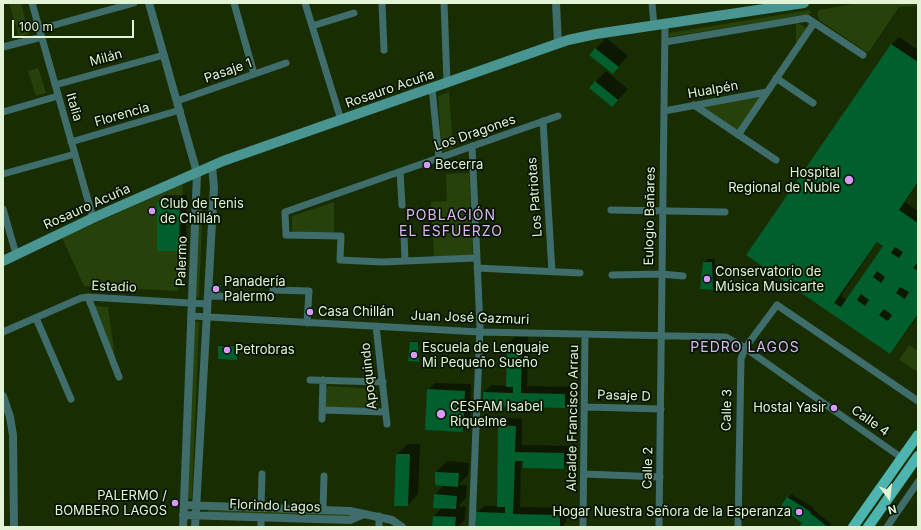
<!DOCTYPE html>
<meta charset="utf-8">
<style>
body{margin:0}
#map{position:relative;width:921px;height:530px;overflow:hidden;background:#182d02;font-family:Inter,sans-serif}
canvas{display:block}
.frame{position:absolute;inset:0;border:4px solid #e2f4d5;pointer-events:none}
.north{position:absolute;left:869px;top:478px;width:40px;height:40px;-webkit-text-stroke:3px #071301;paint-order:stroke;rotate:165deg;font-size:11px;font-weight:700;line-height:16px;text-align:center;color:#e2f4d5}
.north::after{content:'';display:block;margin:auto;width:14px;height:18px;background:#e2f4d5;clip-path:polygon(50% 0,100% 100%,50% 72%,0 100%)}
.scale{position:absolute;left:12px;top:20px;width:122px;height:18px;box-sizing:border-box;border:2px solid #e2f4d5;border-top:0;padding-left:5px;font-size:12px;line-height:14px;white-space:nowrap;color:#e2f4d5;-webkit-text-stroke:3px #071301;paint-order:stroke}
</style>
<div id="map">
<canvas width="921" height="530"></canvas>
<div class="frame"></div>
<div class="north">N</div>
<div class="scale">100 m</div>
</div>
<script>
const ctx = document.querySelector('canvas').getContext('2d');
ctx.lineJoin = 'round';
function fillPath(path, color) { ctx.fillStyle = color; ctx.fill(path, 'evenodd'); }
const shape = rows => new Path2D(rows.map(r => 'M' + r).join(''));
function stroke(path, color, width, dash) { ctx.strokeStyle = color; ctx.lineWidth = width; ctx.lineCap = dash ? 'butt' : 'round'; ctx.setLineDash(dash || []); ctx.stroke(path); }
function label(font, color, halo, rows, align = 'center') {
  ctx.font = font + ' Inter,sans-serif'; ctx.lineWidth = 3.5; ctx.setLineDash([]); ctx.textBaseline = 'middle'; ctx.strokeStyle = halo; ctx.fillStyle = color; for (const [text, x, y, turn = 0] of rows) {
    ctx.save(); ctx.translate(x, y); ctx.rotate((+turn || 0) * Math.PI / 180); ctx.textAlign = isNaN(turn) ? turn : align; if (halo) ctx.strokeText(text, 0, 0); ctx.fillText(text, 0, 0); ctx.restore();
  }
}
fillPath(shape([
 [9,3,21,3,29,34,19,37],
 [858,3,917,3,918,6,899,7,868,53,819,20,817,13,819,10],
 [810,10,811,14,669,37,669,33],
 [796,22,806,28,796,44],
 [38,68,46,93,36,96,28,71],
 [449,92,453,148,442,152,438,96],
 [761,97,738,131,701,106],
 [469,173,473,257,434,259,431,202,447,201,446,174],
 [183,184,178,291,84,286,62,238],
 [196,197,203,198,199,297,192,296],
 [334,202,334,232,292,232,292,216],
 [93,306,108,307,116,365],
 [192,322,199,322,192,499,185,499],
 [909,345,918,351,918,372,899,360],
 [328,386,375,389,377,391,378,408,376,410,327,407,325,405,326,389],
 [208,509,349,514,349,517,208,512]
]), '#27410a');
fillPath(shape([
 [899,37,918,50,918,183,905,202,918,211,918,316,890,353,747,255,892,44],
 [878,241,885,246,847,300,841,296],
 [606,38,628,56,613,73,596,49],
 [606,71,628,89,612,106,595,82],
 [165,195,187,195,186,243,179,250,158,202],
 [707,259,715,259,715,265,716,265,716,286,712,289,704,262],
 [215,283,222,284,220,293,213,285],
 [515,337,528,337,527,386,572,387,572,400,564,407,484,392,492,385,507,386,508,344],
 [412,341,419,341,419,361,411,342],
 [220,345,238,345,238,357,236,359,219,346],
 [435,383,471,384,470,423,463,431,428,390],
 [506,418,522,419,522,445,571,446,570,461,563,468,521,460,520,507,567,508,566,522,562,527,477,527,477,513,484,506,498,506,499,426],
 [408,444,420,444,418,494,408,505,397,454],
 [447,461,469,463,468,475,458,485,467,485,466,498,458,506,466,507,465,519,458,527,433,527,434,516,442,508,435,495,444,485,436,484,436,472],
 [791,494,814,508,813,509,831,524,829,527,800,527,803,522,782,507]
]), '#0007');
fillPath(shape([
 [891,44,918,62,918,182,899,210,918,223,918,262,913,268,918,271,918,314,890,354,746,255],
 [877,242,883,246,841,307,834,303],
 [895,247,903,252,899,258,891,253],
 [877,271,885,277,881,283,873,277],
 [900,287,909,292,905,299,896,293],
 [861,294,869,300,865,306,857,300],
 [884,309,892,315,888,321,879,315],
 [595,48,619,67,613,74,589,55],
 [595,81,618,100,612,107,589,88],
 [157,202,180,202,179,251,157,251],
 [703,262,712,262,713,290,700,289],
 [212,284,221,285,221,294,212,294],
 [410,342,418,342,419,362,408,361],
 [507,343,522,344,521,393,565,394,565,408,483,406,483,392,513,393,513,387,506,387],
 [218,346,237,346,237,360,218,359],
 [427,389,465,391,463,432,425,430],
 [498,425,516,426,515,452,564,453,564,469,523,468,523,461,515,461,513,514,560,515,560,527,476,527,476,512,505,513,505,507,497,507],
 [396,454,410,454,408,506,394,506],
 [435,472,459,473,458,487,435,485],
 [434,494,457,496,456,509,433,508],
 [787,497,811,512,810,513,828,527,799,527,802,523,780,507],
 [433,516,456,517,455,527,432,527]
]), '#005f2d');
stroke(shape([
 [32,3,93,218],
 [234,3,254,74],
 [305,3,341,120],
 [382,3,384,50],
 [444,3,447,82],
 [652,3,654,26],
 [312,26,354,13],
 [40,29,134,3],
 [665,42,807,18,863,55],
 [3,47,42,37],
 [776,78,813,103],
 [55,85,164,55],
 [432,88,439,158],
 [177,101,286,63],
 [694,105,776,160],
 [664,111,767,92],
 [3,112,58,96],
 [543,121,552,272],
 [738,135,814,23],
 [71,142,180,110],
 [472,146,480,327,472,527],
 [400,172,402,205],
 [3,174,75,154],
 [3,209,16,254],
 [611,210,725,212],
 [404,235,405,261],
 [476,258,382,262,340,260,341,236,286,235,285,212,558,116],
 [477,268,580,273],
 [612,275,661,274,683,276],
 [273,290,309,291,307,323],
 [208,296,247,297],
 [88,297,119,377],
 [191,316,480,332,726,337,745,348,902,458],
 [36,318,71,399],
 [376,326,387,424],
 [3,332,81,298,88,297,207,304],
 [310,380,383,382],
 [586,407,661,409],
 [322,410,385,412],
 [322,419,323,380],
 [584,474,660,477],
 [261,508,262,474],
 [323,510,324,476],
 [379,516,379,527],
 [261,527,261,517],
 [583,527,585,334],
 [659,527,665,25],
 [738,527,741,359,745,348,777,305,918,401],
 [887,527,918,482]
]), '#3f6d6b', 7);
stroke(shape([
 [149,3,197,173,183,527],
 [556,3,558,44],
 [3,396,10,417,13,435,14,527],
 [184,505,350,511,392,520,402,527],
 [183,515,350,520,364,514],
 [195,527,214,187,212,166]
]), '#3f6d6b', 8);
stroke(shape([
 [3,261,93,218,223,161,568,40,596,34,804,3]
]), '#489592', 10);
stroke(shape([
 [853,527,918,435],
 [868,527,918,456]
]), '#4db4b0', 10);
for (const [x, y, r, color] of [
 [427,165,4,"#d69bfa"],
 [849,180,5,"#d69bfa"],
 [152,211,4,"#d69bfa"],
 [707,279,4,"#d69bfa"],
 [216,289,4,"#d69bfa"],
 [310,312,4,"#d69bfa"],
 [227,350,4,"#d69bfa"],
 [414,355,4,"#d69bfa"],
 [834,408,4,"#d69bfa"],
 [441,414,5,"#d69bfa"],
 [175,503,4,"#d69bfa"],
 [799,512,4,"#d69bfa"]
]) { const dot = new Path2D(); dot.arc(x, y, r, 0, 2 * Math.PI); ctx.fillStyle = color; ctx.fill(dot); stroke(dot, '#071301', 1.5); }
label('13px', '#e2f4d5', '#071301', [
 ["Milán",106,58,-15],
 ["Pasaje 1",228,71,-19],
 ["Rosauro Acuña",390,89,-19],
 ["Hualpén",713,90,-10],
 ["Italia",74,107,74],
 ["Florencia",122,115,-16],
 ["Los Dragones",475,133,-19],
 ["Los Patriotas",535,197,-94],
 ["Rosauro Acuña",87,207,-24],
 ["Eulogio Bañares",650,216,-89],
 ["Palermo",182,261,-88],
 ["Estadio",114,287,2],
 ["Juan José Gazmuri",470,318,2],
 ["Apoquindo",369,376,-96],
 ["Pasaje D",624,396,2],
 ["Calle 3",727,410,-89],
 ["Alcalde Francisco Arrau",573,418,-89],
 ["Calle 4",870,421,35],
 ["Calle 2",648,468,-89],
 ["Florindo Lagos",275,506,2]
]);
label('13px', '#e2f4d5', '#071301', [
 ["Becerra",435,165],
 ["Hospital",840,173,"right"],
 ["Regional de Ñuble",840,188,"right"],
 ["Club de Tenis",160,204],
 ["de Chillán",160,219],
 ["Conservatorio de",715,272],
 ["Música Musicarte",715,287],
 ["Panadería",224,282],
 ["Palermo",224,297],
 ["Casa Chillán",318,312],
 ["Escuela de Lenguaje",422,348],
 ["Mi Pequeño Sueño",422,363],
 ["Petrobras",235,350],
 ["CESFAM Isabel",450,407],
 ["Riquelme",450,422],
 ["Hostal Yasir",826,408,"right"],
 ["PALERMO /",167,496,"right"],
 ["BOMBERO LAGOS",167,511,"right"],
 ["Hogar Nuestra Señora de la Esperanza",791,512,"right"]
], 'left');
ctx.letterSpacing = '1px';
label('14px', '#ddb5f6', '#071301', [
 ["POBLACIÓN",451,216],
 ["EL ESFUERZO",451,232],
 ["PEDRO LAGOS",745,348]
]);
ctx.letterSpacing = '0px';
</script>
